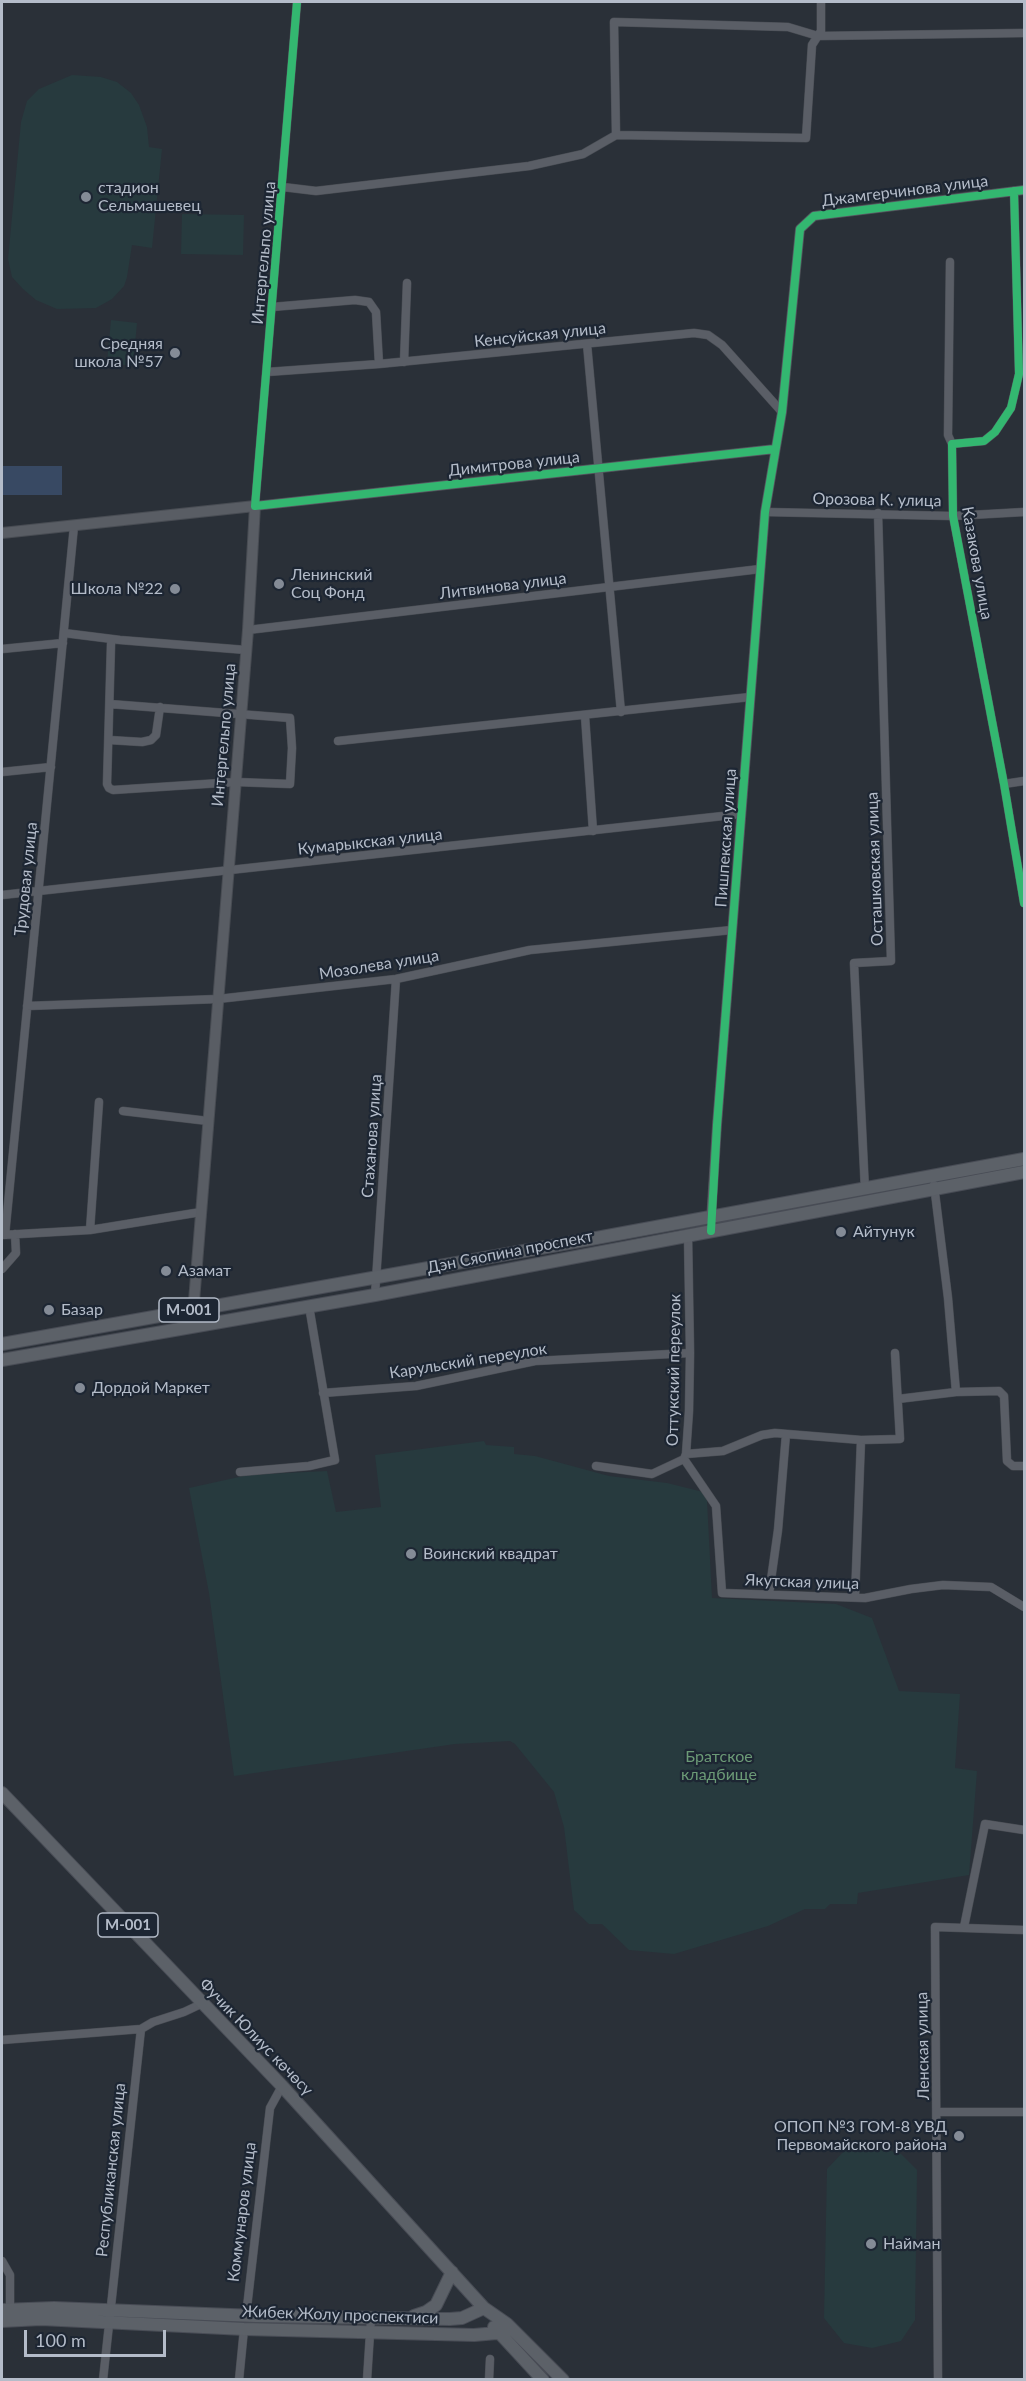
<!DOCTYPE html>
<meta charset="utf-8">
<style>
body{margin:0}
#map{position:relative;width:1026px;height:2381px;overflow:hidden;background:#2a3038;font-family:Lato,sans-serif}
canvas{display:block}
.frame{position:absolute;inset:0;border:3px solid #b4bcc9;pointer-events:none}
.scale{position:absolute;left:24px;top:2330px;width:142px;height:27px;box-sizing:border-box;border:3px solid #b4bcc9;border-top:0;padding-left:8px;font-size:18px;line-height:21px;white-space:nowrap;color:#b4bcc9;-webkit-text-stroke:4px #1d2633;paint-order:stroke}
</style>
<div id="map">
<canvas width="1026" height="2381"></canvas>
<div class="frame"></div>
<div class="scale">100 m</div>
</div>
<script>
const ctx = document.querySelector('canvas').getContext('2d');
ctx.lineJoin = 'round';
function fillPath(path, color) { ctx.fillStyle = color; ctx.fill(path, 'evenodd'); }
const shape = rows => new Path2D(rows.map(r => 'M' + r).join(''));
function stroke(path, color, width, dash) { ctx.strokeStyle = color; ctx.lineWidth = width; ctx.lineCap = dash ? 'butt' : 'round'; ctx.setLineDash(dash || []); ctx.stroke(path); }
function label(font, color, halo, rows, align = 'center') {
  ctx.font = font + ' Lato,sans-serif'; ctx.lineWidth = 4.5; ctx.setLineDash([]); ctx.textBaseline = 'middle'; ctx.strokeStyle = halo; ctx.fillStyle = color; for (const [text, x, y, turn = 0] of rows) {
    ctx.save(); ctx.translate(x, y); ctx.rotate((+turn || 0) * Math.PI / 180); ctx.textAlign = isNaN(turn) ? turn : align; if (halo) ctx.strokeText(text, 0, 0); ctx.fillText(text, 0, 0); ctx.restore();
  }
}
fillPath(shape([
 [72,75,101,77,117,82,131,93,139,105,147,127,149,147,162,149,152,248,132,245,127,277,124,286,112,299,96,308,57,309,36,300,23,289,12,277,8,259,21,122,27,101,39,89],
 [182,214,244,215,243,255,181,254],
 [111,320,137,323,133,366,107,363],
 [484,1441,486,1445,514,1447,514,1454,535,1456,609,1476,667,1483,703,1492,707,1501,712,1598,836,1604,872,1618,899,1691,960,1694,955,1768,977,1771,969,1875,858,1893,857,1904,830,1904,825,1909,805,1909,768,1926,674,1954,629,1950,602,1924,589,1924,574,1910,564,1827,554,1792,515,1744,510,1741,455,1744,234,1776,209,1593,189,1488,248,1475,327,1471,336,1512,381,1507,375,1455],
 [874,2146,901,2154,917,2170,915,2320,901,2341,872,2348,844,2343,824,2318,827,2169,845,2150]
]), '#273a3e');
fillPath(shape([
 [2,466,62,466,62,495,2,495]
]), '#384963');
const minor = shape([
 [616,135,614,22,788,27,818,36,1024,33],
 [283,187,316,191,333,189,529,166,583,154,616,135,806,138,812,45,821,31,821,2],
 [1014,191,1019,374,1011,408,995,432,984,441,952,444,953,516,1004,784,1024,903],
 [950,262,948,435,952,444],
 [272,307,355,300,369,302,376,312,379,364],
 [587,344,621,712],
 [404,362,407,283],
 [267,372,379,364,694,333,708,335,722,345,782,412],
 [255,506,297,2],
 [765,512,953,516,1024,512],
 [248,630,760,569],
 [64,633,120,640,246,650],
 [2,649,63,643],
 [110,704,290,718,292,748,290,784,236,782,113,790,109,788,107,784,111,644],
 [585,716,593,831],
 [109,740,142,742,151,740,156,735,160,707],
 [338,741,750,697],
 [2,772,51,767],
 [1004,784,1024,781],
 [2,895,741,814],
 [27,1006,218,999,396,979,530,950,732,930],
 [123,1111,208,1121],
 [934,1185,948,1298,956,1392],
 [865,1190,854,963,891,961,878,513],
 [90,1230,99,1102],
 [2,1235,90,1230,201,1212],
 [5,1235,74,526],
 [688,1235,690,1353,689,1411,686,1454,723,1451,762,1435,775,1433,861,1440,900,1439,895,1353],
 [2,1269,16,1253,15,1234],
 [375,1295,396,979],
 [323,1393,416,1386,535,1361,690,1353],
 [898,1399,956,1392,999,1391,1004,1396,1007,1461,1013,1466,1024,1466],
 [686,1454,684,1459,716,1506,722,1593,865,1598,911,1589,943,1585,991,1587,1024,1607],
 [596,1466,652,1474,684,1459],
 [240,1472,309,1466,335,1460,309,1306],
 [769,1594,778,1530,786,1434],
 [855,1597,861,1440],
 [964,1927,985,1824,1024,1830],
 [2,2040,141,2029],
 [937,2112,1024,2112],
 [2,2261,10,2275,10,2309],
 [246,2316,270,2108,282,2086],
 [103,2380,141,2029,153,2022,184,2012,201,2004],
 [239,2380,244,2329],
 [367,2380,371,2318],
 [489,2380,490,2359],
 [938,2380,935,1927,1024,1930]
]);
const tertiary = shape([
 [255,506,775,449],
 [711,1220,717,1125,765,512,782,412,800,229,814,216,1024,190]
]);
const secondary = shape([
 [2,533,255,506,248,630,192,1326]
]);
const primary = shape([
 [2,1344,591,1239,1024,1159],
 [2,1360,375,1295,1024,1172],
 [2,1793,282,2086,484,2308,507,2324,563,2380],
 [2,2310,54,2308,256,2316,450,2319,462,2318,484,2308],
 [414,2316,426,2312,436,2305,452,2272],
 [2,2321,41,2319,244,2329,474,2335,497,2333,507,2324],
 [494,2327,543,2380]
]);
stroke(minor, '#484c53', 9);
stroke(tertiary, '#484c53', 10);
stroke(secondary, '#484c53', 12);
stroke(primary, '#484c55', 14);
stroke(minor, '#5a5e66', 8);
stroke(tertiary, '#5a5e66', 9);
stroke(secondary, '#595d64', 10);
stroke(primary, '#5c6168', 12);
stroke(shape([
 [297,2,255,506,775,449],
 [1014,191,1019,374,1011,408,995,432,984,441,952,444,953,516,1004,784,1024,903],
 [711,1231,717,1125,765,512,782,412,800,229,814,216,1024,190]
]), '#33b770', 8);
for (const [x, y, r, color] of [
 [86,197,6,"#848b96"],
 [175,353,6,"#848b96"],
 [279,584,6,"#848b96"],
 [175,589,6,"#848b96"],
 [841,1232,6,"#848b96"],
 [166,1271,6,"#848b96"],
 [49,1310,6,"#848b96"],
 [80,1388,6,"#848b96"],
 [411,1554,6,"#848b96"],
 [959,2136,6,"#848b96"],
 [871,2244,6,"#848b96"]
]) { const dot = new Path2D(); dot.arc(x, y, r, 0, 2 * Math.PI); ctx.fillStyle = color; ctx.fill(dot); stroke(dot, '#1d2633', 2); }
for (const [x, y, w] of [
 [189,1310,60],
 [128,1925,60]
]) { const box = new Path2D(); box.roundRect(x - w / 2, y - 12, w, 24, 4.5); ctx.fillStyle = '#1d2633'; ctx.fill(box); stroke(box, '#b4bcc9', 1.5); }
label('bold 15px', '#b4bcc9', null, [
 ["M-001",189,1310],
 ["М-001",128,1925]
]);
label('16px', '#b4bcc9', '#1d2633', [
 ["стадион",98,188],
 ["Сельмашевец",98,206],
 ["Средняя",163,344,"right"],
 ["школа №57",163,362,"right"],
 ["Ленинский",291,575],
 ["Соц Фонд",291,593],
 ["Школа №22",163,589,"right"],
 ["Айтунук",853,1232],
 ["Азамат",178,1271],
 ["Базар",61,1310],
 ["Дордой Маркет",92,1388],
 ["Воинский квадрат",423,1554],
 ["ОПОП №3 ГОМ-8 УВД",947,2127,"right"],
 ["Первомайского района",947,2145,"right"],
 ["Найман",883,2244]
], 'left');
label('16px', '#b4bcc9', '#1d2633', [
 ["Джамгерчинова улица",905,191,-7],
 ["Интергельпо улица",264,253,-85],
 ["Кенсуйская улица",540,335,-6],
 ["Димитрова улица",514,464,-6],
 ["Орозова К. улица",877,500,1],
 ["Казакова улица",977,563,80],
 ["Литвинова улица",503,586,-7],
 ["Интергельпо улица",224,735,-85],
 ["Пишпекская улица",726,838,-86],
 ["Кумарыкская улица",370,842,-6],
 ["Осташковская улица",875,869,-92],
 ["Трудовая улица",26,879,-84],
 ["Мозолева улица",379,965,-9],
 ["Стаханова улица",372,1136,-86],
 ["Дэн Сяопина проспект",510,1252,-11],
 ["Карульский переулок",468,1361,-9],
 ["Оттукский переулок",674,1370,-89],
 ["Якутская улица",802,1582,2],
 ["Фучик Юлиус көчөсү",256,2037,46],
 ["Ленская улица",923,2046,-91],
 ["Республиканская улица",111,2170,-84],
 ["Коммунаров улица",242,2212,-83],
 ["Жибек Жолу проспектиси",340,2315,2]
]);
label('16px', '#6b9a76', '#1d2633', [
 ["Братское",719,1757],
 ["кладбище",719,1775]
]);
</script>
